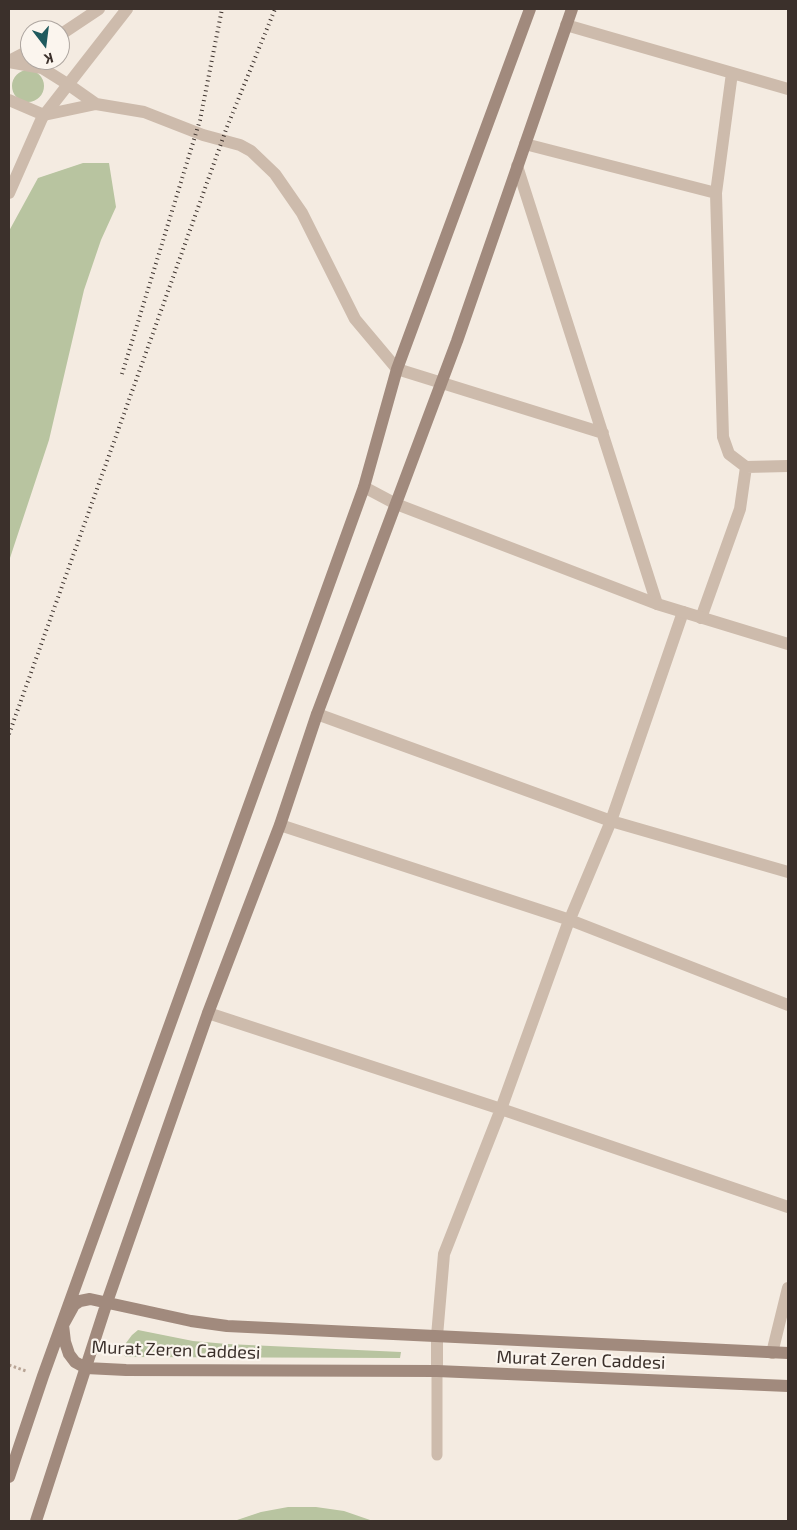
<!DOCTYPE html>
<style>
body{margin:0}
#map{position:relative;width:797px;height:1530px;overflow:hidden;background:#f4ebe1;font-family:"Exo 2",sans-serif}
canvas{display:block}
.frame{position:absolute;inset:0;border:10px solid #3b302b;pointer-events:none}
.north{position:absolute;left:20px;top:20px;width:50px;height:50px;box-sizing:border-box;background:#fbf5ee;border:1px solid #aea6a0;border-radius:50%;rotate:165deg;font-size:14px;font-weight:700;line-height:20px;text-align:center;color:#3b302b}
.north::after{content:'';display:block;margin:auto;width:18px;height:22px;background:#1f5a5e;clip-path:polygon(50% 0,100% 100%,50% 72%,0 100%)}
</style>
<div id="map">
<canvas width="797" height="1530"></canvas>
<div class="frame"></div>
<div class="north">K</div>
</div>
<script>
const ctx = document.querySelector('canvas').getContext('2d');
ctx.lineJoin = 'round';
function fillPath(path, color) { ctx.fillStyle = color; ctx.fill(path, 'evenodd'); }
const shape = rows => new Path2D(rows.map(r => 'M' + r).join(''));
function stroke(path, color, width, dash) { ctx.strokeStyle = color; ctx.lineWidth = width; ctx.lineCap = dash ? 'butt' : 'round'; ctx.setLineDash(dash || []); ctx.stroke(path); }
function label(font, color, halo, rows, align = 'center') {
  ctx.font = font + ' "Exo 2",sans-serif'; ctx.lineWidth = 4.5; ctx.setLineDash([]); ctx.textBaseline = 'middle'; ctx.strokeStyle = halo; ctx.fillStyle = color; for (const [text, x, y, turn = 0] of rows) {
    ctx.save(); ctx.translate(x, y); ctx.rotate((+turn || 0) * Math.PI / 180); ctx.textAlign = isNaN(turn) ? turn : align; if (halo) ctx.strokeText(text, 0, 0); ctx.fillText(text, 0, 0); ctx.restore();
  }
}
fillPath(shape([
 '12 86a16 16 0 1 1 32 0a16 16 0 1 1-32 0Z',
 [83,163,109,163,116,207,101,240,84,290,49,440,9,561,9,231,38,178],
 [138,1330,193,1341,227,1344,401,1352,400,1358,126,1357,124,1355,126,1343,132,1335],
 [288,1507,316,1507,344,1511,373,1521,234,1521,261,1512]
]), '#b8c4a0');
stroke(shape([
 [9,1365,26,1371]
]), '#b9a596', 3, [2.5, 2.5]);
stroke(shape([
 [437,1371,437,1455]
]), '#cdbbac', 11);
stroke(shape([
 [566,25,788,89],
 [732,73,716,193,723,437,729,454,746,467,788,466],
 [525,144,716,193],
 [517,166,657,604],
 [397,369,603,433],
 [701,618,740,509,746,467],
 [317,714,611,821,788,872],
 [280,825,570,920,788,1005],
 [208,1013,501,1109,788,1207],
 [772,1353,788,1288],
 [437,1371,437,1336,444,1254,501,1109,567,926,611,821,683,612]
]), '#cdbbac', 12);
stroke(shape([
 [60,35,99,9],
 [9,61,30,50],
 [9,62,42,68,69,85,96,104],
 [9,100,44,115,96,104,144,112,203,135,240,145,251,151,275,174,302,213,355,319,397,369],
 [9,193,42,118,127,9],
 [364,487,396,504,657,604,788,644]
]), '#cdbbac', 12);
stroke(shape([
 [788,1353,227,1326,191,1321,90,1299,80,1301,74,1305,63,1325,65,1342,69,1354,75,1362,86,1368,126,1370,437,1371,788,1386],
 [9,1477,43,1376,364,487,397,369,530,9],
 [36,1521,107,1302,208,1013,280,825,317,714,457,341,572,9]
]), '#a18a7d', 12);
stroke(shape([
 [122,374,200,120,222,9],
 [9,734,227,127,275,9]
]), '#3b302b', 4, [1, 4]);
label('18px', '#3b302b', '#fbf5ee', [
 ["Murat Zeren Caddesi",176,1350,2],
 ["Murat Zeren Caddesi",581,1360,2]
]);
</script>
